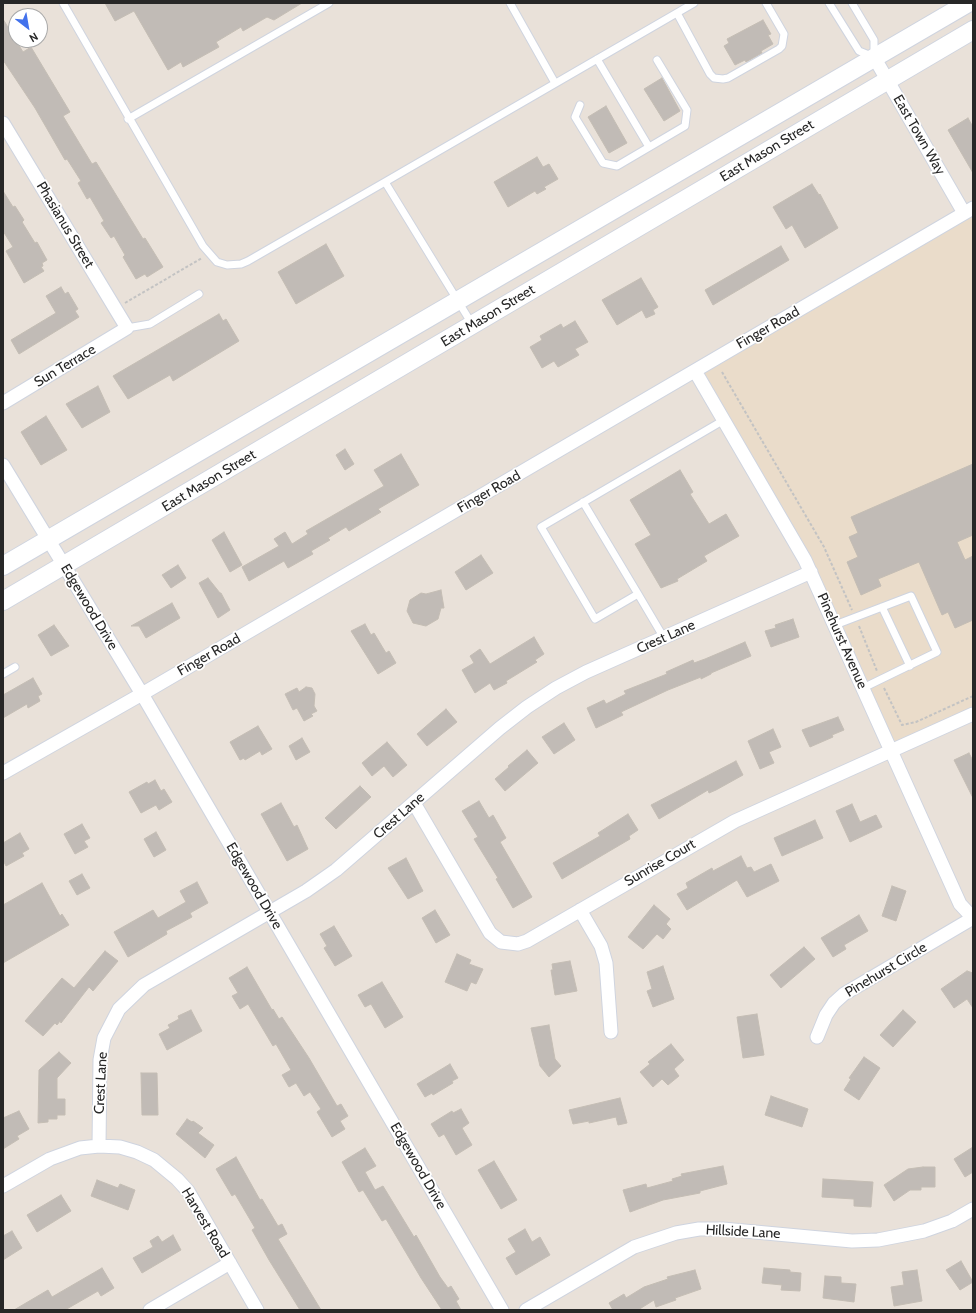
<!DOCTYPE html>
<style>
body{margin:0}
#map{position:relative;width:976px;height:1313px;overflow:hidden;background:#e9e1d9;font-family:Cabin,sans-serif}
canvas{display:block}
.frame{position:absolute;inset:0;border:4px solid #272727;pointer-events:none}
.north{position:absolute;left:8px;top:8px;width:40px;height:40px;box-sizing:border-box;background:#fff;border:1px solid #a9a9a9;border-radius:50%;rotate:149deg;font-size:11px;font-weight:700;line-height:16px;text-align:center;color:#272727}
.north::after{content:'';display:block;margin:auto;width:14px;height:18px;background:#4372ec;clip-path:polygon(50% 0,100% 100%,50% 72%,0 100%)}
</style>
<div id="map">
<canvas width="976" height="1313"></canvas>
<div class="frame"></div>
<div class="north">N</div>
</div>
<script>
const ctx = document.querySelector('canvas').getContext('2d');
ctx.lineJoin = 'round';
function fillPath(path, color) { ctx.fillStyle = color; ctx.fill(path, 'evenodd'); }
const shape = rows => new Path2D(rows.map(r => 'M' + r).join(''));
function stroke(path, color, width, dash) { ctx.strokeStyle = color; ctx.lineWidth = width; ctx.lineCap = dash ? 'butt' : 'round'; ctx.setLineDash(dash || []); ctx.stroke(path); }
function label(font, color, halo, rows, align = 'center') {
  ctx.font = font + ' Cabin,sans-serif'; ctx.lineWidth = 3.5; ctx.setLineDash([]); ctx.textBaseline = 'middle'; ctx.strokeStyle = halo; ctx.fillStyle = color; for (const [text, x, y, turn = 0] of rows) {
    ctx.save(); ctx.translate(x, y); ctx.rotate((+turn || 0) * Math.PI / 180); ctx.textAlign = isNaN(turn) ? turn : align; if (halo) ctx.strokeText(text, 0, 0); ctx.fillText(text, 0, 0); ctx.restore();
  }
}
fillPath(shape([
 [973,208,973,714,891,751,805,560,695,371]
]), '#eadcca');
const building = shape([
 [105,3,302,3,274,20,267,17,243,31,241,27,216,42,219,47,183,67,181,62,168,70,134,11,115,21,105,3],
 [3,19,23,52,31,47,70,112,63,116,92,164,96,162,143,239,145,238,163,267,147,277,145,274,136,279,123,257,125,255,114,236,111,238,101,223,104,221,90,197,87,199,78,183,81,181,67,159,65,160,35,108,3,60,3,19],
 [763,20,771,34,768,35,773,44,761,51,762,53,746,62,745,60,735,65,724,46,729,43,727,39,763,20],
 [662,78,680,111,664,121,644,89,662,78],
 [606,106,627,143,609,153,588,117,606,106],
 [968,118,973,127,973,173,948,130,968,118],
 [537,157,543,167,549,164,558,179,544,187,546,189,537,194,535,191,508,207,494,182,537,157],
 [812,184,819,195,820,194,838,228,805,248,792,225,786,229,773,207,812,184],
 [3,191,13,207,15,206,24,220,22,222,35,243,37,242,47,260,42,263,43,266,41,267,44,271,24,283,6,251,13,247,3,231,3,191],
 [326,244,344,276,296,304,278,272,326,244],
 [781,246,789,260,713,305,705,290,781,246],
 [641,278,658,307,653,310,655,314,646,318,642,310,617,325,602,300,641,278],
 [61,287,65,294,68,292,78,309,75,311,79,317,19,354,11,340,56,313,46,296,61,287],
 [219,314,223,321,226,319,239,341,173,381,170,375,128,399,113,376,219,314],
 [575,321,588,342,575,349,579,355,558,367,554,361,542,368,530,347,542,340,540,336,561,324,563,328,575,321],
 [98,386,110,412,82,428,66,404,98,386],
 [46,416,67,450,41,465,21,432,46,416],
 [345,449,354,464,345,470,336,455,345,449],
 [401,454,419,485,378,509,381,512,349,531,346,527,328,538,330,540,311,551,313,554,288,568,284,561,249,581,242,567,279,546,274,539,285,532,292,544,308,534,306,531,384,486,374,470,401,454],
 [973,464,973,535,957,542,965,560,973,556,973,620,955,628,948,612,942,615,919,562,878,579,881,586,861,595,847,562,858,557,849,537,858,533,851,517,973,464],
 [680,470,693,492,690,494,709,524,726,514,739,536,704,556,707,561,677,579,678,581,661,588,635,544,651,535,630,500,680,470],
 [224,532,242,565,230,572,212,540,224,532],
 [481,555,493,573,466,590,455,572,481,555],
 [178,565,186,578,171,588,162,575,178,565],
 [208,578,220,593,221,593,230,610,218,618,199,583,208,578],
 [441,590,444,608,441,608,438,619,426,626,413,623,407,611,410,600,421,593,426,594,441,590],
 [172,603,180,618,146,638,139,626,131,626,172,603],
 [793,619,799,637,771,647,765,631,776,628,775,625,793,619],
 [365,624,371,635,374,633,386,653,389,651,396,663,378,674,351,631,365,624],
 [54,625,69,646,51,656,38,635,54,625],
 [534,637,544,654,535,660,537,662,506,681,507,683,494,690,490,683,475,693,462,670,474,663,470,656,480,649,490,664,534,637],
 [745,642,751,656,711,673,711,674,701,679,701,677,668,690,621,712,623,715,596,728,587,708,604,700,606,704,626,694,624,691,667,674,666,672,693,660,694,663,705,659,745,642],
 [33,678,42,694,38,696,40,701,28,708,27,704,3,718,3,695,33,678],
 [306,687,312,688,315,694,314,706,317,711,311,714,313,716,304,721,297,708,293,710,285,694,297,688,299,692,306,687],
 [446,709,457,722,427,746,417,734,446,709],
 [838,717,844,730,832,735,833,737,810,747,802,730,838,717],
 [564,723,575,740,554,754,542,737,564,723],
 [258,726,272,749,262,755,260,751,245,760,244,758,240,760,230,742,258,726],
 [773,729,781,747,769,752,774,763,760,769,748,741,773,729],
 [302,738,310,752,296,760,289,746,302,738],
 [387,742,407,765,393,777,384,766,372,776,362,763,387,742],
 [527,750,538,763,505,791,495,779,509,767,508,766,527,750],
 [969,753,973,761,973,798,954,760,969,753],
 [736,761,743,775,716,790,709,793,708,790,659,819,651,805,736,761],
 [155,780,161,791,164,789,172,802,159,810,156,805,141,813,129,792,147,782,148,784,155,780],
 [360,786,371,797,336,829,325,818,360,786],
 [479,801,489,818,493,815,506,838,500,842,532,897,513,908,496,879,498,878,474,839,478,837,462,811,479,801],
 [281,803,294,827,297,825,308,849,287,861,261,814,281,803],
 [852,804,860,822,876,815,882,827,850,842,836,811,852,804],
 [628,814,638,830,629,836,630,839,562,879,553,863,600,836,598,833,628,814],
 [815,820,823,838,782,856,774,838,815,820],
 [82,824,90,838,84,841,88,847,75,854,64,834,82,824],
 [156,832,166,850,154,857,144,839,156,832],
 [20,833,29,849,22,853,24,856,6,866,3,860,3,843,20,833],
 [741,856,747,868,751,867,754,872,771,864,779,881,747,897,737,880,687,910,677,894,688,888,686,883,712,868,713,871,741,856],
 [406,858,423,891,408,899,388,868,406,858],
 [82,874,90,888,77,895,69,881,82,874],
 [197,882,208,903,190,913,192,917,166,931,167,934,128,957,114,932,153,910,158,918,186,902,180,891,197,882],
 [42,883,60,916,62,914,69,925,3,963,3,905,42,883],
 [892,886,906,891,896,921,882,916,892,886],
 [654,905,670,919,666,924,671,929,663,939,657,934,643,949,628,937,654,905],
 [435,910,450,935,436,943,422,918,435,910],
 [859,915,868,931,844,945,846,949,833,957,821,938,859,915],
 [334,926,352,956,335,966,324,948,327,946,320,934,334,926],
 [804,947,815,959,781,988,770,975,804,947],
 [105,951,118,961,93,991,89,987,61,1023,60,1021,57,1025,55,1023,43,1036,25,1021,62,978,74,988,105,951],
 [457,954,471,960,469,964,483,969,476,984,471,982,467,991,445,982,457,954],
 [570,961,577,991,555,995,551,970,553,970,552,964,570,961],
 [663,966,674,999,653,1007,647,991,652,989,647,972,663,966],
 [247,967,272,1010,273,1009,279,1019,282,1017,309,1058,337,1106,341,1104,348,1116,340,1121,345,1129,332,1137,317,1112,321,1109,310,1092,304,1096,296,1083,289,1087,282,1075,291,1070,276,1044,273,1046,248,1004,240,1009,232,996,238,993,229,978,247,967],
 [967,971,973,973,973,1008,967,999,954,1008,941,989,967,971],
 [382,982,403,1017,385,1028,371,1004,365,1007,358,995,382,982],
 [191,1010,202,1031,167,1050,159,1034,170,1028,168,1025,179,1019,178,1016,191,1010],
 [903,1010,916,1022,893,1047,880,1035,903,1010],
 [757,1014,764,1055,743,1058,737,1017,757,1014],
 [549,1025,555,1059,561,1066,549,1077,540,1066,531,1028,549,1025],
 [671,1044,684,1060,674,1069,679,1076,668,1085,662,1079,653,1087,640,1072,650,1064,648,1062,671,1044],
 [59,1052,71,1063,57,1078,57,1099,65,1099,65,1115,57,1115,57,1119,48,1119,48,1122,38,1123,39,1070,59,1052],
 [864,1057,880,1068,859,1100,844,1090,851,1079,849,1078,864,1057],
 [450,1064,458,1078,452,1081,453,1083,433,1095,432,1093,425,1097,417,1084,450,1064],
 [141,1073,157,1073,158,1115,142,1115,141,1073],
 [771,1096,808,1109,802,1127,765,1115,771,1096],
 [620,1098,627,1123,618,1125,616,1117,589,1123,589,1121,573,1124,569,1110,620,1098],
 [461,1109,469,1123,462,1128,472,1145,456,1155,444,1134,439,1137,431,1124,452,1111,453,1113,461,1109],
 [19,1111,29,1129,17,1136,19,1139,3,1149,3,1118,19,1111],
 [187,1119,192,1122,193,1121,203,1128,198,1133,214,1145,205,1158,176,1134,187,1119],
 [973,1147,973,1172,965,1177,954,1159,973,1147],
 [365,1148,376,1166,365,1172,375,1190,383,1186,414,1237,416,1235,440,1277,448,1288,451,1286,459,1299,456,1301,461,1310,442,1310,421,1278,386,1219,382,1221,363,1190,359,1192,342,1162,365,1148],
 [236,1157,260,1200,262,1199,278,1226,282,1224,287,1234,278,1239,321,1310,300,1310,269,1260,252,1230,255,1228,235,1194,232,1196,216,1169,236,1157],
 [494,1161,517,1200,501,1209,478,1170,494,1161],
 [723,1166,727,1184,700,1191,700,1193,663,1200,630,1212,623,1190,646,1184,647,1188,673,1181,672,1179,682,1176,681,1174,723,1166],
 [923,1167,935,1167,935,1187,921,1187,921,1190,910,1190,894,1201,884,1185,908,1169,923,1167],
 [823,1179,873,1182,871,1207,854,1206,854,1199,822,1197,823,1179],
 [97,1180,118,1188,120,1184,135,1190,128,1210,91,1196,97,1180],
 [61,1195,71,1211,37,1232,27,1215,61,1195],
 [525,1229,532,1242,540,1237,550,1255,516,1275,506,1258,516,1252,508,1239,525,1229],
 [12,1231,22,1248,3,1260,3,1236,12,1231],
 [173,1235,181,1250,142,1273,133,1258,153,1247,150,1241,158,1236,162,1242,173,1235],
 [961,1261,973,1282,960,1290,946,1270,961,1261],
 [102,1268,114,1288,101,1296,98,1291,65,1310,14,1310,48,1290,52,1297,102,1268],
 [764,1268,790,1270,790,1272,801,1273,800,1291,781,1290,782,1285,762,1283,764,1268],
 [695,1270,701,1289,675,1298,676,1300,656,1307,654,1300,638,1310,613,1310,609,1303,624,1294,626,1298,644,1287,668,1279,667,1277,695,1270],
 [917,1270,922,1301,894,1306,891,1287,904,1285,902,1272,917,1270],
 [825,1276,841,1277,841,1283,856,1284,854,1302,823,1298,825,1276]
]);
fillPath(building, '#c1bbb6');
stroke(building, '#c4bdb4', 1);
const lane = shape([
 [63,3,203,246,217,262,227,265,241,264,248,261,385,182],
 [510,3,555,83],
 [829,3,859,51,874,57,874,40,852,3],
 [677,13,710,74,714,78,723,79,728,78,779,49,782,46,784,34,766,3],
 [597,59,649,147],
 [580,105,575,117,603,163,617,166,685,126,687,110,657,60],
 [128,119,329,3],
 [472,324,385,182,694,3],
 [127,328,150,324,199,294],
 [583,502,638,594],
 [882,607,910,666],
 [835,625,911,596,937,652,863,688],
 [664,638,638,594,595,619,541,527,724,420],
 [3,674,15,667]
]);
const street = shape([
 [874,57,964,213],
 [3,123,127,328,3,403],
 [695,371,805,560,960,904,973,918],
 [3,465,142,694,502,1310],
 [3,773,142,694,973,208],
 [414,803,490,933,501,942,518,944,527,941,735,821,973,714],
 [580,910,601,946,606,963,611,1032],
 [817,1037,826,1015,834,1003,844,994,973,918],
 [99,1146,100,1060,104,1038,119,1009,144,985,306,891,336,870,500,728,527,707,556,688,586,672,811,572],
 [3,1186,50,1159,80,1148,99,1146,120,1147,137,1152,154,1160,177,1179,188,1191,257,1310],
 [150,1310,230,1263],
 [526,1310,634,1247,676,1233,699,1229,723,1229,852,1241,878,1240,924,1231,952,1221,973,1209]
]);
const secondary = shape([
 [3,566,968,3],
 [3,601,973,30]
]);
stroke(lane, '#cfd4df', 9);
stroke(street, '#cfd4df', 15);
stroke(secondary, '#cfd4df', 20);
stroke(shape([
 [125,303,202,258],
 [722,372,824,547,852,610],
 [859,626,877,671],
 [884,688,902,725,916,722,973,696]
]), '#c3c3c3', 2, [3, 2]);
stroke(lane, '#fff', 7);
stroke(street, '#fff', 13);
stroke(secondary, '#fff', 18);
label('14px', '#272727', '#fff', [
 ["East Town Way",919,135,60],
 ["East Mason Street",767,151,-31],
 ["Phasianus Street",65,225,59],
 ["East Mason Street",488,316,-31],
 ["Finger Road",768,328,-30],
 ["Sun Terrace",65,366,-31],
 ["East Mason Street",209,481,-31],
 ["Finger Road",489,492,-30],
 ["Edgewood Drive",89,607,59],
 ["Crest Lane",666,637,-24],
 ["Pinehurst Avenue",842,641,66],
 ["Finger Road",209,655,-30],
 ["Crest Lane",399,816,-41],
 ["Sunrise Court",660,863,-30],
 ["Edgewood Drive",254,886,60],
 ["Pinehurst Circle",886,970,-31],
 ["Crest Lane",101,1083,-87],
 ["Edgewood Drive",418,1166,60],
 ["Harvest Road",205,1223,59],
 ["Hillside Lane",743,1232,3]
]);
</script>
